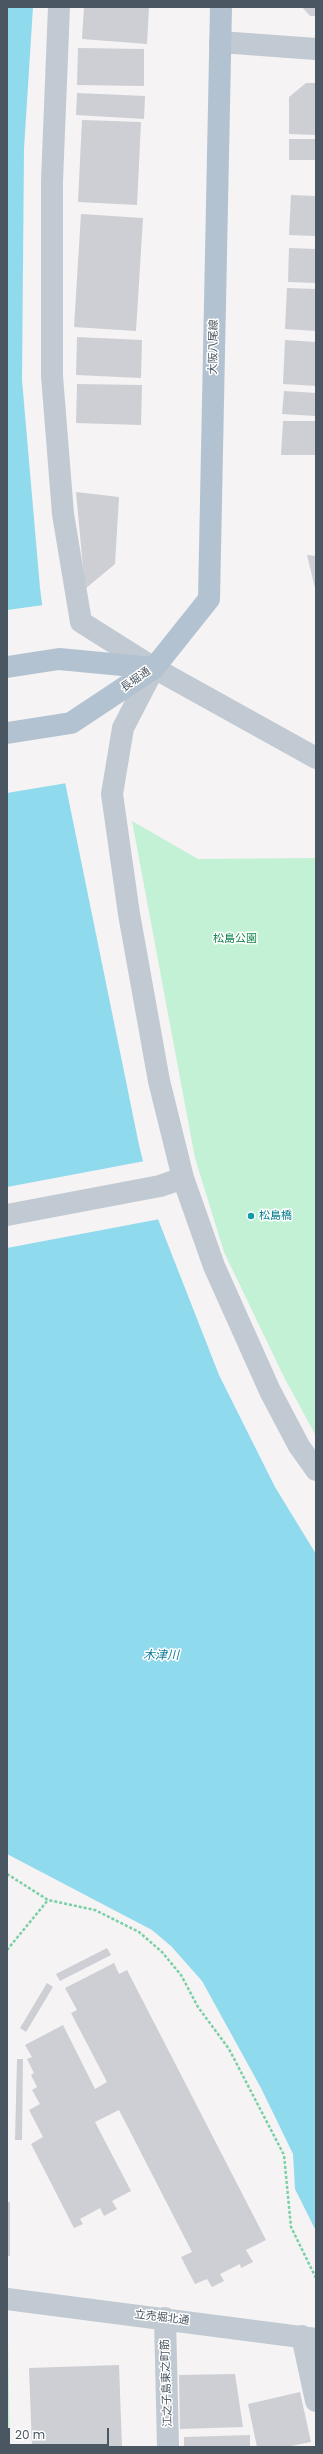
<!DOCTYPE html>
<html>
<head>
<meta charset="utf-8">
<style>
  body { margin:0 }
  #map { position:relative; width:323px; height:2454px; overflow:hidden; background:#f5f3f3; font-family:Poppins,sans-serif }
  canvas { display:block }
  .frame { position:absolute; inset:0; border:8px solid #4a5661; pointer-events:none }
  .scale { position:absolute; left:8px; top:2428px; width:101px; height:18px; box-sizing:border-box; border:2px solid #4a5661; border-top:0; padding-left:5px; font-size:12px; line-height:14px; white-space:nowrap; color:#4a5661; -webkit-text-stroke:3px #fff; paint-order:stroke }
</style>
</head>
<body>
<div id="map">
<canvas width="323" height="2454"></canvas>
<div class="frame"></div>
<div class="scale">20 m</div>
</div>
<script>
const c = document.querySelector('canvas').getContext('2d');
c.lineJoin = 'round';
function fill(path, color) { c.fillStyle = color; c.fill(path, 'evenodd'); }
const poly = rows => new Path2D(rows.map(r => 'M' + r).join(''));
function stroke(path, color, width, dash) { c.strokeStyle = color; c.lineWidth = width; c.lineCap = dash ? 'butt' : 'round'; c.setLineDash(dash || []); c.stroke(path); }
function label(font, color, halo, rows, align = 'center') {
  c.font = font + ' Poppins,"Noto Sans JP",sans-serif'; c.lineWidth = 3; c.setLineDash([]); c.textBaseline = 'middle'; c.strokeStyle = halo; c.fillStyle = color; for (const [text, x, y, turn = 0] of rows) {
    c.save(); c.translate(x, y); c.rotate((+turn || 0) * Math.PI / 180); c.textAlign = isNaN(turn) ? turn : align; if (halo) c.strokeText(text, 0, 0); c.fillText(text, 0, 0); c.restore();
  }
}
fill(poly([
  [132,821,198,859,316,858,316,1436,284,1377,224,1252,195,1158],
  [7,2339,8,2339,10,2447,7,2447]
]), '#c3f1d5');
fill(poly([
  [7,7,33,7,24,149,22,380,40,588,65,782,139,1145,156,1214,219,1375,275,1487,316,1554,316,2231,295,2189,293,2154,261,2088,202,1981,171,1946,152,1930,7,1854]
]), '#90daee');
fill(poly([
  [44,605,67,783,7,793,7,610],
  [145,1161,160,1219,7,1248,7,1187]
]), '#f5f3f3');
fill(poly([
  [84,7,149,7,147,44,82,39],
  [302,7,316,7,316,16,310,16],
  [78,48,144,49,144,86,77,85],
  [306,83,316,83,316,135,289,134,289,97],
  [77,93,145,96,144,119,76,115],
  [82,120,141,122,137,205,78,202],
  [289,139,316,139,316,160,289,160],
  [291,195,316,196,316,236,289,235],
  [81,214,143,218,136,331,74,327],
  [289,248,316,249,316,283,288,282],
  [287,288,316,289,316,331,285,329],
  [77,337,142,340,141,378,76,375],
  [285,340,316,342,316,386,283,384],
  [77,384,142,385,141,425,76,423],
  [284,391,316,393,316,416,282,414],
  [283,421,316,421,316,455,281,455],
  [76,492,119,497,115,564,85,589],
  [307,555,316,556,316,588,315,588],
  [107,1948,111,1955,60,1981,56,1974],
  [114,1963,119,1974,127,1970,266,2240,246,2250,253,2262,241,2268,240,2264,220,2274,224,2281,212,2287,207,2279,195,2284,181,2257,192,2252,119,2110,95,2122,131,2191,112,2201,117,2209,104,2216,100,2208,80,2219,83,2224,74,2228,31,2144,43,2137,29,2110,40,2104,32,2090,37,2087,31,2075,34,2073,27,2059,32,2057,25,2045,63,2025,95,2089,107,2082,71,2013,77,2010,65,1988],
  [47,1983,53,1987,26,2032,20,2028],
  [17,2059,23,2059,22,2140,15,2140],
  [7,2202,10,2202,10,2256,7,2256],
  [119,2365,122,2447,32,2447,29,2368],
  [235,2374,243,2427,180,2429,179,2375],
  [300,2392,311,2442,286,2447,257,2447,248,2404],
  [250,2435,250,2447,184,2447,184,2437]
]), '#cdcfd5');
stroke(poly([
  [7,1874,48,1900,95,1910,139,1932,162,1952,181,1975,198,2007,229,2049,284,2155,291,2227,316,2278],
  [7,1950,48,1900]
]), '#7ad0a6', 2.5, [3, 2]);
stroke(poly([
  [59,7,52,181,52,376,63,514,81,622,154,668,316,758],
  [220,42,316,49],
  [154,668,123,728,112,794,129,914,159,1081,183,1178,214,1266,270,1391,299,1446,316,1470],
  [7,1215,160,1186,183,1178],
  [7,2299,316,2339],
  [165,2318,168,2447],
  [302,2336,316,2401]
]), '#c1cad2', 22);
stroke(poly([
  [7,667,59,659,154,668],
  [7,733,71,723,154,668,209,599,221,7]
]), '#b3c2d1', 22);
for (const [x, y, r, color] of [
  [251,1216,4,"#0f9aa8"]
]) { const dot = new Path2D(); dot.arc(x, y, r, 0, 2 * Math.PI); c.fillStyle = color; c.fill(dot); stroke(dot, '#fff', 1.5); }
label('11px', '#4a5661', '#fff', [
  ["大阪八尾線",214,347,-89],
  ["長堀通",136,680,-35],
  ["立売堀北通",162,2318,7],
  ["江之子島東之町筋",167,2383,-92]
]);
label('11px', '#17864f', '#fff', [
  ["松島公園",235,939]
]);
label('11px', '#0d838f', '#fff', [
  ["松島橋",259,1216]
], 'left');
label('italic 12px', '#0c7c9b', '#fff', [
  ["木津川",161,1656]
]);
</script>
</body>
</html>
